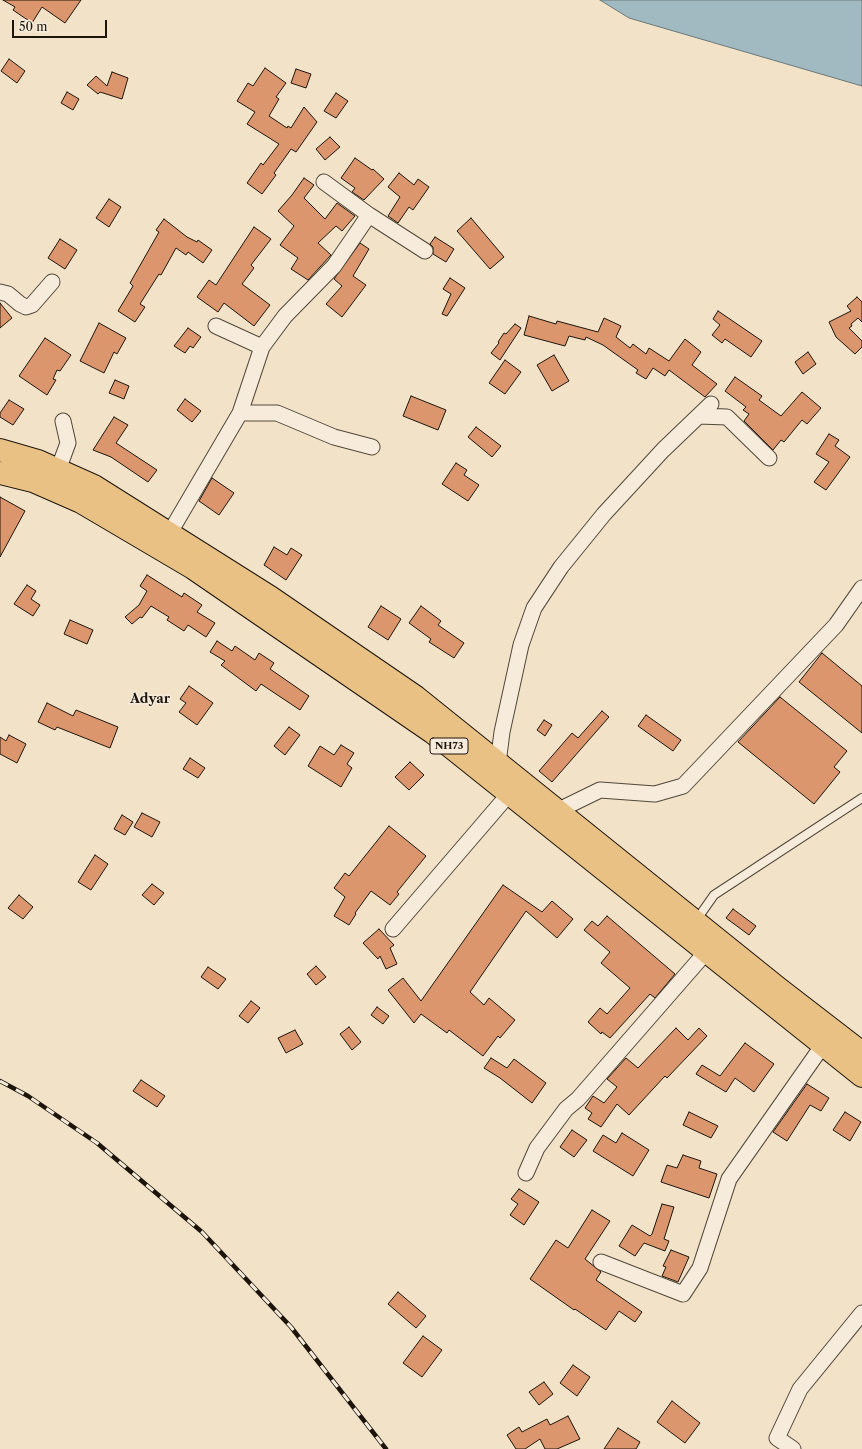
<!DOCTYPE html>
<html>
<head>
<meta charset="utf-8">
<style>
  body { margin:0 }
  #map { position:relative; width:862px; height:1449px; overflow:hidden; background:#f2e2c8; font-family:"Libre Caslon Text",serif }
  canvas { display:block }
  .scale { position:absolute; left:12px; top:20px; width:95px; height:18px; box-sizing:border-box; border:2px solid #1d150b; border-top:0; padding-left:5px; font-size:12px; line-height:14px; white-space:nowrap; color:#1d150b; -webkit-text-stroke:3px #f7ecdb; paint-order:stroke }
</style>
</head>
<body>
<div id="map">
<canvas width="862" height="1449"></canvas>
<div class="scale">50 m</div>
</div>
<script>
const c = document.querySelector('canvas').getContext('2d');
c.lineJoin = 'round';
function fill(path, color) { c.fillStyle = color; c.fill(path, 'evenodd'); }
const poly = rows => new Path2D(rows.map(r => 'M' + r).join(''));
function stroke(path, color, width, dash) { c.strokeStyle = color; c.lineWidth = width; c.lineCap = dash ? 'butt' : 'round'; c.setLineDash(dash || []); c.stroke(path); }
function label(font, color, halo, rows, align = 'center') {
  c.font = font + ' "Libre Caslon Text",serif'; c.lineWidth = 3; c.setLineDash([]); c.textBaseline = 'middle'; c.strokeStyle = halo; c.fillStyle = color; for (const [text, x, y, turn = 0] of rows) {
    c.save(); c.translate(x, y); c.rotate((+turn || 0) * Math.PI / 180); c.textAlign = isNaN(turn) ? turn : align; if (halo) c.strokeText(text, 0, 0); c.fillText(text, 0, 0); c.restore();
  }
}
const water = poly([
  [600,0,862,0,862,86,629,18,600,0]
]);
fill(water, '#a1bac1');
stroke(water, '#6c7878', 1);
const building = poly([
  [3,0,81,0,65,23,42,7,32,23,13,10,15,7,3,0],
  [9,59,25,71,17,83,1,71,9,59],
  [265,68,286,83,276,97,279,99,269,116,287,128,288,126,291,128,304,107,317,122,296,152,291,149,274,173,276,175,262,194,247,183,261,163,263,165,279,144,247,124,255,112,237,101,248,83,253,86,265,68],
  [296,69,311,74,306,88,291,83,296,69],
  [112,72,128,78,122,99,100,92,98,94,87,85,96,76,107,86,112,72],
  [67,92,79,99,73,110,61,103,67,92],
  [336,93,348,101,336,118,324,111,336,93],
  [330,137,340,147,325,160,316,149,330,137],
  [355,158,372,170,373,169,384,179,364,200,352,192,355,188,341,178,355,158],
  [399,173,414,185,418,179,429,187,413,210,409,207,398,223,388,216,400,197,388,187,399,173],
  [304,178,314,185,304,198,325,219,337,203,355,216,342,231,336,226,318,243,331,255,308,280,291,269,298,258,280,245,294,226,278,211,292,195,304,178],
  [109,199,121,207,109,227,96,218,109,199],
  [471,218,504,257,490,269,457,231,471,218],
  [164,219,187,237,197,242,198,240,212,250,203,263,188,252,186,255,176,248,161,275,159,274,140,304,145,307,135,322,118,311,133,286,130,283,159,232,156,230,164,219],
  [254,227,271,239,251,265,254,268,242,284,270,305,254,326,224,303,218,312,197,297,209,280,216,285,254,227],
  [435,237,454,249,446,262,433,254,433,247,430,244,435,237],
  [60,239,77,250,65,269,48,258,60,239],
  [360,243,369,249,353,276,366,285,342,317,326,304,342,286,334,279,360,243],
  [450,278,465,288,447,316,442,314,451,294,443,289,450,278],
  [857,297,862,302,862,322,858,318,851,324,852,326,849,328,862,341,862,347,855,354,836,337,829,322,851,311,847,306,857,297],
  [0,303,12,318,0,328,0,303],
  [718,311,762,341,751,357,725,339,722,343,712,335,720,325,713,319,718,311],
  [529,316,556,324,557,321,598,332,604,318,621,326,616,337,630,348,633,344,646,354,649,348,669,361,685,339,701,352,692,365,717,384,705,397,669,370,665,376,653,368,646,379,636,373,638,370,603,345,586,337,585,340,569,336,565,346,524,335,529,316],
  [99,323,126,338,117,354,114,352,104,373,80,361,99,323],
  [515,324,521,328,500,360,491,353,499,343,498,342,504,333,506,334,515,324],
  [188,328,201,337,193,348,190,346,185,353,174,346,188,328],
  [45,338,71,355,60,371,57,370,53,379,56,380,47,395,19,376,45,338],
  [808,352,816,364,803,374,795,362,808,352],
  [554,355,569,381,552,391,537,365,554,355],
  [505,360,521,372,505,394,489,383,505,360],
  [735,377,762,396,759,400,781,416,802,392,821,408,807,424,802,420,784,442,781,440,773,450,744,421,749,414,743,410,746,407,725,391,735,377],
  [115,380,129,386,124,399,109,393,115,380],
  [411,396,446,410,438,430,403,416,411,396],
  [185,399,201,411,192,422,177,410,185,399],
  [9,400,24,409,13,425,0,417,0,413,9,400],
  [114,417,128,425,116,443,157,470,148,482,111,457,93,450,114,417],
  [476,427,501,446,492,457,468,437,476,427],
  [829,434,839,440,835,446,850,457,826,490,814,482,829,462,816,454,829,434],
  [456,463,467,470,464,475,479,485,468,501,442,484,456,463],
  [212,478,234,493,219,515,199,501,212,478],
  [0,497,25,511,0,557,0,497],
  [274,547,287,555,291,548,302,555,286,580,264,565,274,547],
  [147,575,182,597,184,593,202,605,197,612,215,623,206,637,188,625,184,631,167,620,169,617,151,606,142,618,140,617,132,624,125,617,139,605,147,591,140,586,147,575],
  [27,585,36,591,31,599,40,605,33,616,14,604,27,585],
  [381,606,401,619,388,640,368,627,381,606],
  [421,606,441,621,438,625,464,643,454,658,429,642,431,639,409,623,421,606],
  [70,620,93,630,87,644,64,634,70,620],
  [217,641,232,651,235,646,255,660,259,653,274,663,270,669,309,696,300,710,261,684,256,691,221,665,225,661,210,652,217,641],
  [822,653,862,686,862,733,799,682,822,653],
  [189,686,213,703,197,725,179,712,186,703,180,699,189,686],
  [780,697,847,751,834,767,840,772,814,804,738,742,780,697],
  [47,703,73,716,76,710,118,727,110,748,57,727,55,730,38,722,47,703],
  [602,711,609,717,552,782,539,771,572,733,578,738,602,711],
  [646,715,681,740,673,751,638,726,646,715],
  [544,720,552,725,545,736,537,730,544,720],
  [289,727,300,735,285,755,274,746,289,727],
  [9,735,26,744,17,763,0,754,0,737,6,741,9,735],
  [341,745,354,753,347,764,352,768,341,787,308,766,320,746,334,755,341,745],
  [190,758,205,768,198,778,183,769,190,758],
  [410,762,424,775,409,790,395,777,410,762],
  [142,813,160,822,152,837,134,827,142,813],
  [122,815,133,822,125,835,114,829,122,815],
  [389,826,426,856,397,892,399,894,390,905,371,891,355,913,356,914,349,925,334,916,345,897,334,888,345,873,349,876,389,826],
  [95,855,108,864,91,890,78,882,95,855],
  [152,884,164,893,154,905,142,895,152,884],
  [503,885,542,912,552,901,573,919,557,938,526,911,470,992,484,1005,489,998,515,1020,500,1038,498,1036,483,1056,449,1030,447,1033,421,1014,414,1023,388,990,403,978,421,1001,503,885],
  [19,895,33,907,23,919,8,908,19,895],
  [733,909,756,926,749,935,726,918,733,909],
  [607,916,675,974,655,998,650,994,610,1038,602,1032,601,1034,588,1022,600,1008,607,1014,630,988,601,963,610,952,584,930,592,921,598,926,607,916],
  [379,929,394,945,390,948,397,964,386,969,380,956,378,959,363,943,379,929],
  [316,966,326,977,316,985,307,974,316,966],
  [208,967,226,979,218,989,201,977,208,967],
  [251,1001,260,1008,248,1023,239,1016,251,1001],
  [377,1007,389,1016,383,1024,371,1015,377,1007],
  [349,1027,361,1042,352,1050,340,1034,349,1027],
  [676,1028,688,1040,699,1028,707,1036,667,1078,665,1076,629,1115,617,1104,601,1127,588,1119,592,1113,585,1108,593,1096,604,1103,617,1087,607,1079,626,1058,638,1068,676,1028],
  [295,1030,303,1044,286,1053,278,1038,295,1030],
  [745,1043,774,1064,754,1092,735,1078,726,1092,696,1074,702,1065,720,1076,745,1043],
  [491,1058,507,1068,514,1059,546,1083,532,1103,500,1078,484,1068,491,1058],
  [141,1080,165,1096,157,1107,133,1091,141,1080],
  [807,1084,829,1098,821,1111,810,1105,787,1141,773,1132,807,1084],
  [689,1112,718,1126,711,1138,683,1125,689,1112],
  [845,1112,861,1122,850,1141,833,1130,845,1112],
  [572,1130,587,1140,574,1157,560,1147,572,1130],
  [622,1133,649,1150,633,1176,593,1151,603,1135,616,1143,622,1133],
  [683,1155,701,1161,699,1168,717,1174,709,1198,661,1182,667,1165,677,1168,683,1155],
  [519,1189,539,1202,524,1225,510,1215,518,1204,511,1199,519,1189],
  [662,1204,674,1207,664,1239,669,1241,665,1251,644,1243,635,1256,619,1246,632,1225,650,1236,652,1234,662,1204],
  [592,1210,610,1221,585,1259,601,1272,596,1280,642,1312,635,1322,619,1311,606,1330,575,1309,574,1310,530,1279,556,1240,568,1248,592,1210],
  [671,1250,689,1257,678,1282,662,1276,666,1267,663,1266,671,1250],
  [398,1292,426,1316,416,1328,388,1304,398,1292],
  [423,1336,442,1350,422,1377,403,1363,423,1336],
  [573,1365,590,1377,577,1396,560,1383,573,1365],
  [544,1382,553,1394,539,1405,529,1392,544,1382],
  [672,1401,700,1423,685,1443,657,1422,672,1401],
  [568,1416,580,1439,557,1449,545,1449,540,1439,525,1449,516,1449,507,1435,519,1427,522,1432,547,1419,550,1425,568,1416],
  [618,1428,640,1442,636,1449,604,1449,618,1428]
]);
fill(building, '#db966d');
stroke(building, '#1d150b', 1);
const lane = poly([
  [695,922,714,895,862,798]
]);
const street = poly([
  [324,182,369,215,425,251],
  [0,292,8,294,20,304,26,307,32,305,52,282],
  [216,326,262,347],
  [240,413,277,413,334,437,372,447],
  [699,416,727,417,769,458],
  [58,470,68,443,63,421],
  [169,534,240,413,262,347,285,316,334,266,369,215],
  [498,763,502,732,521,645,534,608,561,567,604,514,663,450,711,404],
  [557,811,600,790,655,794,683,786,836,625,862,588],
  [393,929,509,794],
  [526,1173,537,1148,566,1109,578,1099,707,951],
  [601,1262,683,1294,700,1268,729,1179,823,1045],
  [793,1449,777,1438,800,1389,862,1313]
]);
const highway = poly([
  [0,450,38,461,94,486,270,597,416,697,778,988,862,1053],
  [0,473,33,481,81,502,193,568,432,732,862,1076]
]);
stroke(lane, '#52483a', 10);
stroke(street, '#52483a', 17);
stroke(highway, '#1d150b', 24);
stroke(lane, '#f7ecdb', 8);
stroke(street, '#f7ecdb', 15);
stroke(highway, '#e9c184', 22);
const rail = poly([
  [0,1081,28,1096,97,1143,202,1232,291,1327,386,1449]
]);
stroke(rail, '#1d150b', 4.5);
stroke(rail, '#f7ecdb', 3, [9]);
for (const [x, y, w] of [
  [449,746,38]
]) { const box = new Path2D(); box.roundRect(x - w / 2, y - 8, w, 16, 3); c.fillStyle = '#f7ecdb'; c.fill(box); stroke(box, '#1d150b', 1); }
label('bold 10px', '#1d150b', null, [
  ["NH73",449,746]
]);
label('bold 13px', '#1d150b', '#f7ecdb', [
  ["Adyar",150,699]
]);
</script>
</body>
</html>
